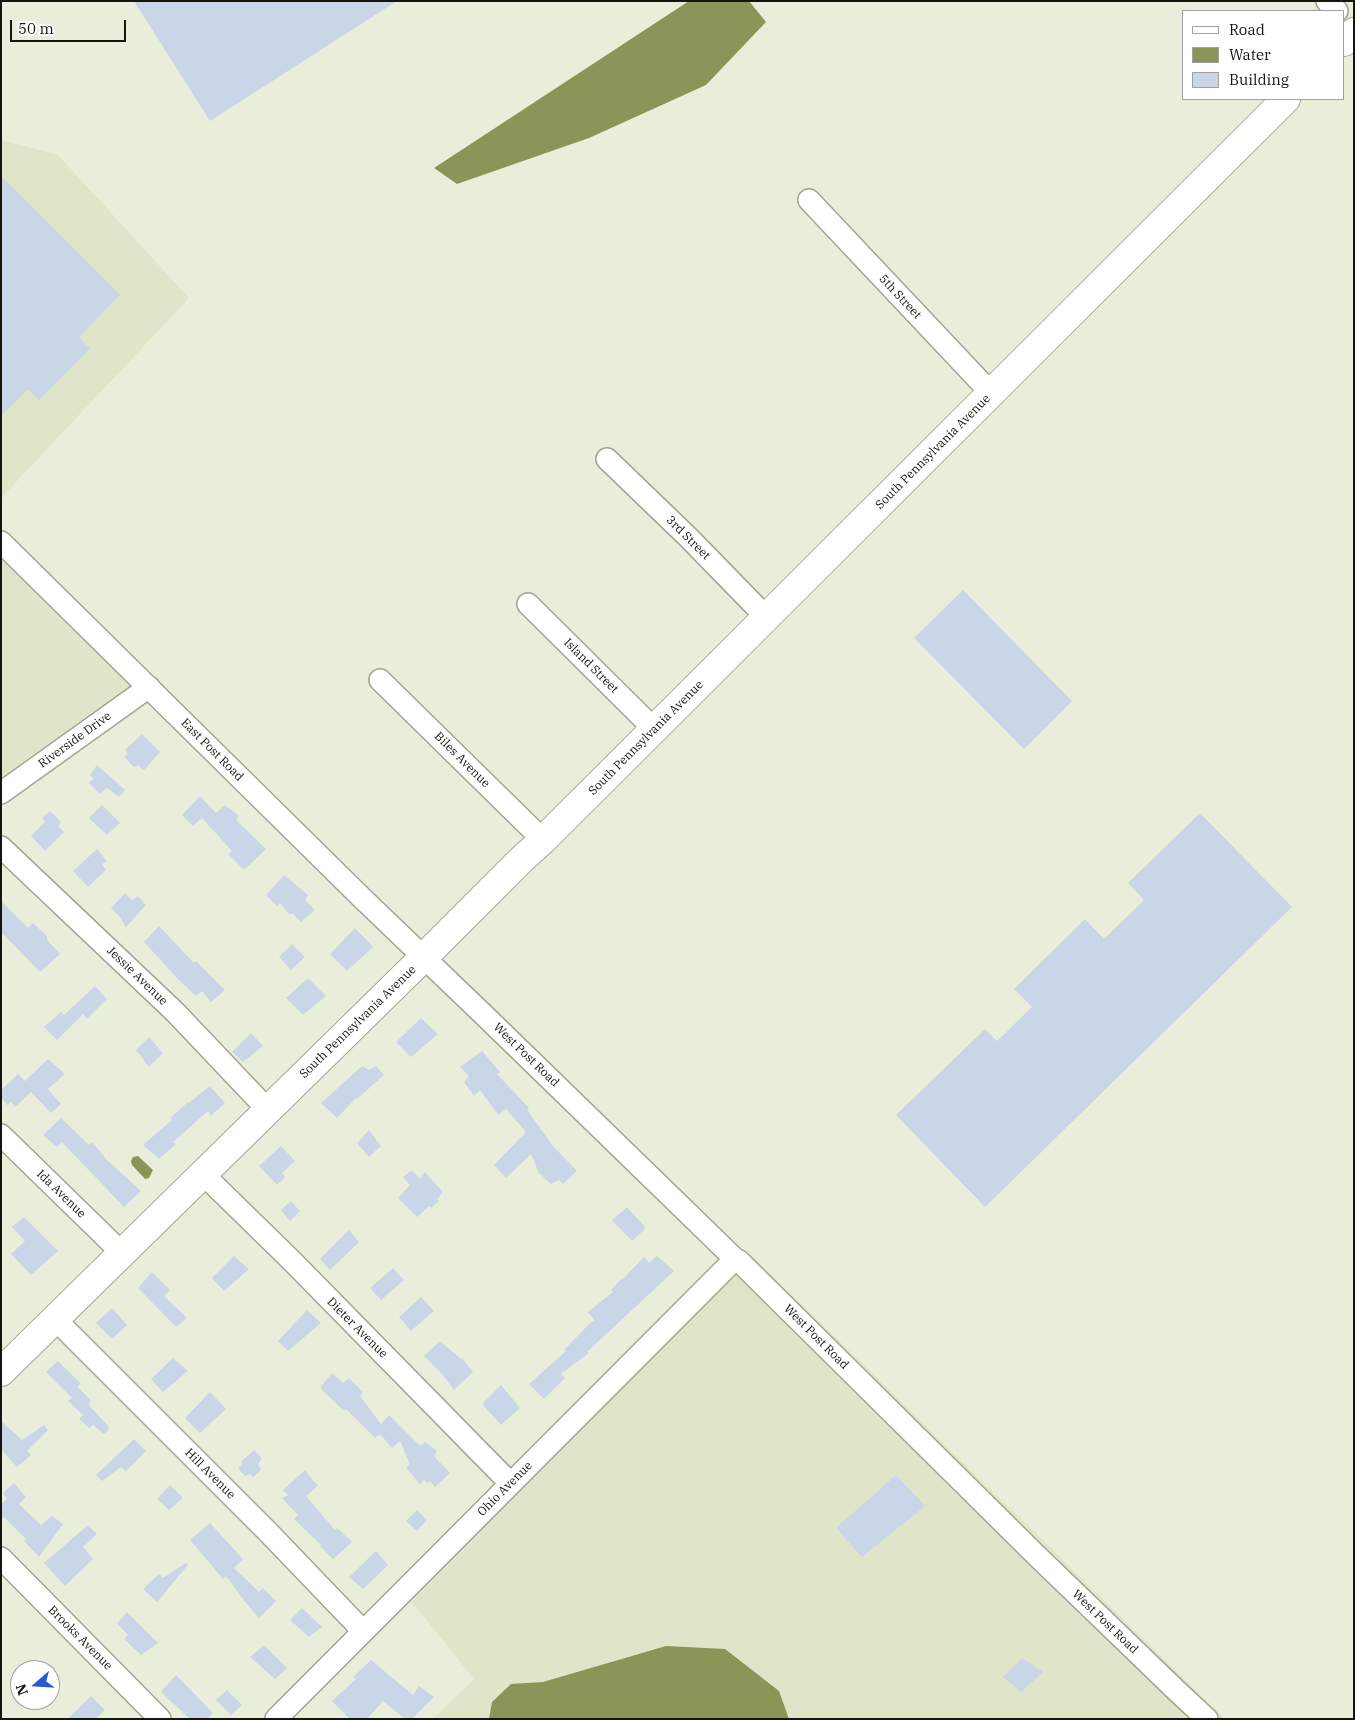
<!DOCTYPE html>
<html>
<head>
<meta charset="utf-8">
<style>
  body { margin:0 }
  #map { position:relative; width:1355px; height:1720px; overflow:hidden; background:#e9eeda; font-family:"IBM Plex Serif",serif }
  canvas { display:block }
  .frame { position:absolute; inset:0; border:2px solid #14150e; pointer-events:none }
  .legend { position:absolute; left:1182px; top:10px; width:162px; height:90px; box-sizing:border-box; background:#fff; border:1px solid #a1a19f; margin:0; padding:6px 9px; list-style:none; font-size:15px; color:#14150e }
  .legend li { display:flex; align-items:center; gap:10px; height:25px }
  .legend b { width:25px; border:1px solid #a1a19f }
  .north { position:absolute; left:10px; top:1660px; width:50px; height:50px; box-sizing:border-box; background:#fff; border:1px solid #a1a19f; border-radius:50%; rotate:251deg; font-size:14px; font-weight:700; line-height:20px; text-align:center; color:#14150e }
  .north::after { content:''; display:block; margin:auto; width:18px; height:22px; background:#285cca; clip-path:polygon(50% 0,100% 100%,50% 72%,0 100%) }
  .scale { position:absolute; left:10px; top:20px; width:116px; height:22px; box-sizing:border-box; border:2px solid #14150e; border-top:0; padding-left:6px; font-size:15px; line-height:18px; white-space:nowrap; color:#14150e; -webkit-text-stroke:4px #fff; paint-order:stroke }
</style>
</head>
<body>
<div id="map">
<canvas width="1355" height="1720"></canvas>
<div class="frame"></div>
<ul class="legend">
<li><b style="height:6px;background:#fff"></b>Road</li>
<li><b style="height:14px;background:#899657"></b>Water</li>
<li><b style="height:14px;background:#cbd5e8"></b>Building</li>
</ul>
<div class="north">N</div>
<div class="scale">50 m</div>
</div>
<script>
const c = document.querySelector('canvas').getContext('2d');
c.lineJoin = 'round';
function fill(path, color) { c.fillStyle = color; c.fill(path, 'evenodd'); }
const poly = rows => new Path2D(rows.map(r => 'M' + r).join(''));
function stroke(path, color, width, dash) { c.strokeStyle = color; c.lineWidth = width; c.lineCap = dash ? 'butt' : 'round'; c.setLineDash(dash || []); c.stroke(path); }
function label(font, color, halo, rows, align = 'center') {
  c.font = font + ' "IBM Plex Serif",serif'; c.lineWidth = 5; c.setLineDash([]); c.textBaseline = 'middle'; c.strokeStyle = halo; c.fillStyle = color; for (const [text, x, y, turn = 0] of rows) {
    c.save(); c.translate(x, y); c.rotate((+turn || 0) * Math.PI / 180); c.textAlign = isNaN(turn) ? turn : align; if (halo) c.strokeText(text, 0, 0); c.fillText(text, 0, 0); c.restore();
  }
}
fill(poly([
  [1,140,58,155,189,298,1,498],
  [1,542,149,687,1,778],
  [745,1249,1225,1719,433,1719,474,1679,403,1591]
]), '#dee5c9');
fill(poly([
  [689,1,749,1,766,22,706,85,589,138,457,184,434,168],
  [138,1156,153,1170,149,1178,145,1179,132,1165,131,1161,133,1157],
  [666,1646,725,1649,779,1691,789,1719,489,1719,492,1702,511,1684,543,1682]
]), '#899657');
fill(poly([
  [134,1,397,1,210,121],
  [1,176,120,295,79,337,90,349,39,400,28,389,1,416],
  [963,590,1072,701,1024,749,914,638],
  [142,734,160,752,144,770,138,765,134,767,124,757,128,754,125,750],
  [97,765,125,790,119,797,107,788,100,794,89,783,94,778,90,775],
  [200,796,216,813,225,805,239,816,236,820,266,849,244,870,228,854,232,851,202,818,193,826,182,815],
  [102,805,120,823,107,835,89,818],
  [50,811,61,822,58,826,64,832,45,851,31,836,45,822,42,818],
  [1200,813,1292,907,985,1207,896,1115,985,1029,997,1041,1032,1007,1014,989,1085,919,1104,939,1144,900,1128,883],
  [97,849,107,861,102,864,106,870,88,887,73,871],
  [284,875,308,895,305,900,315,910,301,922,293,914,289,914,280,903,277,906,266,895],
  [125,893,132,900,138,896,146,905,126,927,119,916,111,908],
  [1,901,28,928,33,923,47,936,47,940,60,954,40,972,1,932],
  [159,926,194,963,196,961,225,990,211,1002,202,991,196,996,178,979,144,942],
  [355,928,373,947,347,971,330,954],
  [292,944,305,957,291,970,279,957],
  [308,978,326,996,303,1015,286,998],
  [95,986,107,999,87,1019,83,1014,57,1040,44,1027,61,1012,64,1015],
  [421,1018,438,1034,411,1057,396,1042],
  [251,1033,263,1046,243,1062,232,1052],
  [149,1037,163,1053,149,1067,136,1050],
  [482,1051,500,1072,497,1074,529,1108,527,1110,553,1146,577,1171,563,1184,559,1180,551,1184,539,1173,531,1154,506,1178,494,1165,526,1132,506,1109,498,1115,480,1090,474,1096,464,1082,469,1076,460,1067],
  [48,1059,65,1074,48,1089,61,1104,51,1113,31,1092,15,1107,11,1102,7,1105,1,1097,1,1090,18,1074,25,1081],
  [362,1066,369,1070,376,1066,384,1075,357,1099,356,1098,337,1118,321,1103],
  [210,1086,225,1103,211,1116,208,1111,173,1142,176,1144,159,1159,143,1145,172,1120,170,1118,188,1102,189,1103],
  [61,1118,89,1145,92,1142,107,1160,141,1191,124,1207,62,1142,57,1147,43,1135],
  [369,1130,381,1146,369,1157,357,1143],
  [281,1146,295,1161,282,1173,285,1177,277,1185,259,1166],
  [412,1170,420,1179,425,1172,443,1192,437,1199,439,1201,431,1208,429,1206,417,1217,398,1198,410,1185,403,1177],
  [291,1201,300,1211,290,1221,281,1210],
  [627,1207,646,1228,632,1241,612,1220],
  [24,1217,58,1251,31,1275,11,1254,25,1241,12,1227],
  [349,1230,359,1242,330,1270,320,1259],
  [234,1256,249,1269,224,1291,212,1278],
  [657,1256,674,1271,587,1352,589,1353,561,1374,565,1378,544,1399,529,1384,566,1351,564,1350,590,1323,595,1321,588,1312,613,1292,611,1290,621,1279,622,1280,644,1257,649,1263],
  [393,1268,404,1280,381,1300,370,1288],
  [152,1272,170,1290,164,1296,187,1318,176,1327,138,1288],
  [421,1297,434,1311,411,1331,399,1317],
  [112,1308,127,1325,112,1339,96,1323],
  [307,1310,321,1323,288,1351,278,1341],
  [440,1341,461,1359,462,1358,473,1372,454,1390,443,1375,424,1356],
  [173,1358,188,1371,163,1392,151,1379],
  [58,1361,80,1383,78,1387,91,1401,88,1404,110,1428,104,1434,93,1425,89,1428,79,1419,83,1415,68,1401,72,1398,46,1372],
  [332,1373,343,1383,349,1378,363,1392,360,1396,381,1424,389,1415,420,1446,425,1442,437,1451,434,1456,450,1473,435,1487,430,1481,427,1483,424,1480,420,1484,406,1468,410,1464,400,1441,392,1448,380,1434,375,1438,346,1409,344,1411,320,1388],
  [501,1385,520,1408,501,1425,482,1404],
  [210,1392,226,1409,200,1433,185,1418],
  [1,1421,22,1440,44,1425,48,1430,27,1451,31,1455,17,1467,1,1449],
  [134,1439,146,1451,126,1471,121,1467,102,1481,96,1475],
  [254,1450,262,1458,258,1464,261,1470,253,1477,250,1474,245,1476,238,1468,243,1464,241,1462],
  [305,1470,318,1486,306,1496,335,1530,337,1528,352,1542,333,1559,320,1546,321,1545,294,1519,298,1515,282,1498,288,1495,283,1490],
  [896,1475,925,1506,862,1557,836,1528],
  [14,1483,26,1497,19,1504,41,1525,52,1516,63,1524,39,1557,24,1541,26,1539,4,1517,1,1519,1,1504,7,1499,3,1493],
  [170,1485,183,1498,169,1510,157,1499],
  [417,1510,427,1520,417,1531,406,1521],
  [210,1523,243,1559,234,1568,259,1592,263,1588,276,1601,259,1618,246,1603,226,1576,223,1579,190,1540],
  [88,1525,97,1534,83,1547,93,1559,65,1586,44,1563],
  [376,1551,388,1565,363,1589,349,1577],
  [186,1563,188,1565,157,1602,143,1589,159,1574,163,1578],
  [302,1608,322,1627,309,1637,290,1620],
  [127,1612,158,1643,141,1655,124,1639,128,1635,117,1623],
  [264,1645,287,1668,275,1679,250,1657],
  [1022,1658,1043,1672,1021,1692,1003,1677],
  [371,1660,413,1695,419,1686,434,1697,412,1719,405,1719,383,1701,367,1719,350,1719,332,1701,356,1679,353,1677],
  [176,1675,213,1713,207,1719,190,1719,161,1692],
  [227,1690,242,1705,231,1715,216,1700],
  [91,1696,105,1710,96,1719,68,1719]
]), '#cbd5e8');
const minor = poly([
  [1327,1,1337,11],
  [809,200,992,394],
  [607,459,689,538,767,618],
  [1,542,362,898,486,1017,735,1259,739,1261,1036,1555,1179,1693,1207,1719],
  [528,604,654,729],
  [380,680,543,840],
  [1,793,149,687],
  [1,847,175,1012,268,1110],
  [1,1135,122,1253],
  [203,1174,293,1262,510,1483],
  [55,1319,269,1533,363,1631],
  [1,1558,160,1719],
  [276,1719,735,1259]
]);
const major = poly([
  [1344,42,1354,32],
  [1,1372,423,958,521,860,543,840,1286,99]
]);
stroke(minor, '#a1a692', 24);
stroke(major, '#a1a692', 30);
stroke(minor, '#fff', 21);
stroke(major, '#fff', 28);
label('12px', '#14150e', '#fff', [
  ["5th Street",900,297,47],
  ["South Pennsylvania Avenue",933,452,-45],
  ["3rd Street",688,538,45],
  ["Island Street",591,666,45],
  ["South Pennsylvania Avenue",646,738,-45],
  ["Riverside Drive",75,740,-36],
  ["East Post Road",212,750,45],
  ["Biles Avenue",462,760,45],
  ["Jessie Avenue",137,976,44],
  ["South Pennsylvania Avenue",358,1022,-44],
  ["West Post Road",526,1055,44],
  ["Ida Avenue",61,1194,44],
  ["Dieter Avenue",357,1328,45],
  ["West Post Road",816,1337,45],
  ["Hill Avenue",210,1474,45],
  ["Ohio Avenue",505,1489,-45],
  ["West Post Road",1105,1622,44],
  ["Brooks Avenue",80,1638,45]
]);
</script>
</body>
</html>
